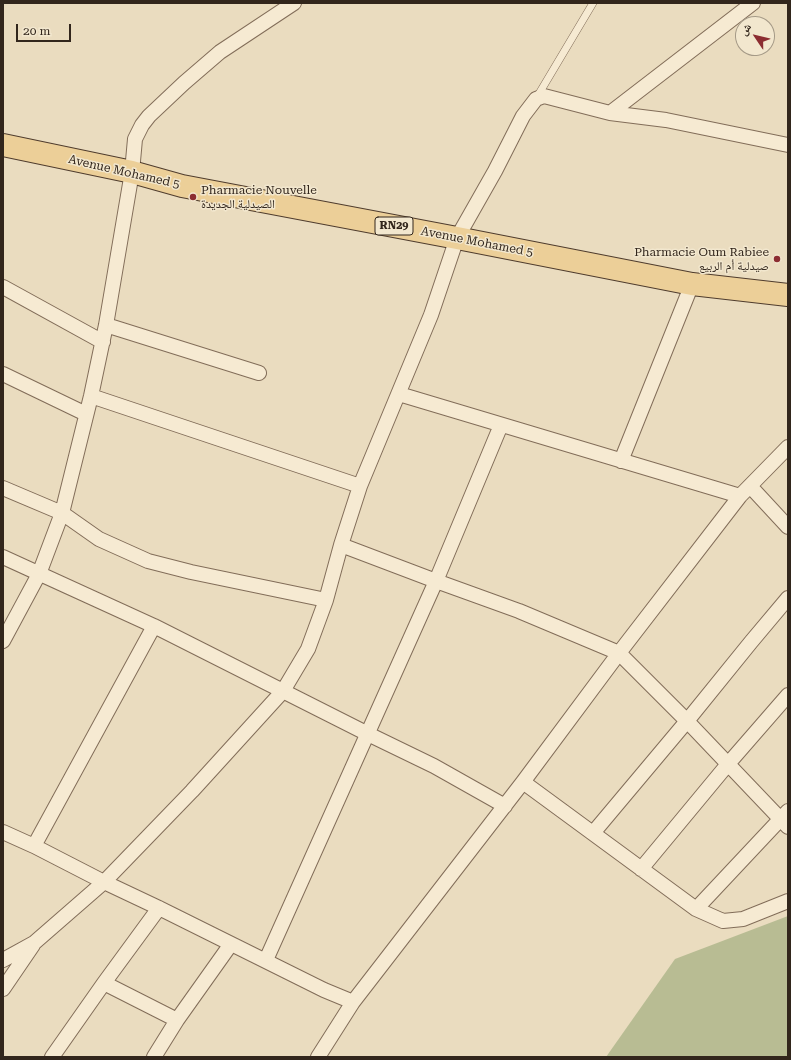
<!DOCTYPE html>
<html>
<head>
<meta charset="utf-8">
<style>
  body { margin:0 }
  #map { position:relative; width:791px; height:1060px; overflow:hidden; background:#eadcbf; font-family:"Roboto Serif","Noto Naskh Arabic",serif }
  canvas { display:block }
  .frame { position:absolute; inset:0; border:4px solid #32261c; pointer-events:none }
  .north { position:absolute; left:735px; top:16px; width:40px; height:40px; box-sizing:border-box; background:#f2e7ce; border:1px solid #a59a87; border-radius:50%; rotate:305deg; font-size:11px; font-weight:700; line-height:16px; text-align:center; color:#32261c }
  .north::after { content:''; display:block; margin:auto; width:14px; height:18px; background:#8c2d31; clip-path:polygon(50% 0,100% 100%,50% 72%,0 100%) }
  .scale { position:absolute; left:16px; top:24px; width:55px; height:18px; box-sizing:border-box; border:2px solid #32261c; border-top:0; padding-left:5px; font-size:12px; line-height:14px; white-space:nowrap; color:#32261c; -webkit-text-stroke:3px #f2e7ce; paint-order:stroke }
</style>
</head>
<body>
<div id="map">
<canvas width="791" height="1060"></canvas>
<div class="frame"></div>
<div class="north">ش</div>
<div class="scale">20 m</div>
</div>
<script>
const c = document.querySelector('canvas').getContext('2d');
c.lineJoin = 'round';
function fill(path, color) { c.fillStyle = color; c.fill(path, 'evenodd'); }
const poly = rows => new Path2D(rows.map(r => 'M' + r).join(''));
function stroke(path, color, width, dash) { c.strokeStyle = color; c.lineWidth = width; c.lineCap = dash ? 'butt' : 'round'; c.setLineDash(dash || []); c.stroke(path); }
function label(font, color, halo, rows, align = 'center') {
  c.font = font + ' "Roboto Serif","Noto Naskh Arabic",serif'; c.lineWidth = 3; c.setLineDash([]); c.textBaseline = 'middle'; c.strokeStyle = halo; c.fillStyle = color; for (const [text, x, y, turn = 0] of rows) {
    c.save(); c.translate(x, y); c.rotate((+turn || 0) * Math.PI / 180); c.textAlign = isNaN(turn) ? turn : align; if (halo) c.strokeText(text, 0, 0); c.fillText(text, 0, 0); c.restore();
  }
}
fill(poly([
  [788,916,788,1057,606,1057,675,959]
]), '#b8bc93');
const lane = poly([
  [537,97,593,3]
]);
const street = poly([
  [610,113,753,3],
  [3,287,103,342],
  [106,325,259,373],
  [3,374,86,414],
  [399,394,740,496],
  [91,396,360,486],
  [621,461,692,284],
  [750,486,788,527],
  [3,488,62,513,99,539,148,561,191,572,326,600],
  [341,545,436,581,519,611,619,653,687,721,788,827],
  [3,557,154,626,368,734,434,766,505,806],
  [3,641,39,574,62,513,91,396,106,325,132,172,135,139,142,125,149,116,184,83,220,52,294,3],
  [523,782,696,909,723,921,743,919,788,901],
  [3,832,34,846,104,882,159,908,324,990,353,1002],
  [593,833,687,721,751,642,788,598],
  [34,846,154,626],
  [641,869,728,764,788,695],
  [696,909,788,811],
  [3,960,34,943,104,882,192,791,283,691,308,649,326,600,341,545,360,486,431,315,457,238,495,171,523,116,536,99,544,96,610,113,666,120,788,145],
  [266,960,436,581,501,425],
  [104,983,177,1020],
  [3,989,33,945],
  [52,1057,104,983,159,908],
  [154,1057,177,1020,231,944],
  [318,1057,353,1002,523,782,619,653,740,496,788,447]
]);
const primary = poly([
  [3,145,132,172,182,186,457,238,692,284,788,295]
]);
stroke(lane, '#826d59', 8);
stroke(street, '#826d59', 16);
stroke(primary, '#4f3c2d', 24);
stroke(lane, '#f6ead2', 7);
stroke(street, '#f6ead2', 14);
stroke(primary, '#eccf98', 22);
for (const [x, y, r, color] of [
  [193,197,4,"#8c2d31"],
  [777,259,4,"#8c2d31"]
]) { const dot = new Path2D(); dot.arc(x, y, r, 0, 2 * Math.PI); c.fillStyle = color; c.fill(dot); stroke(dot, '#f2e7ce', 1.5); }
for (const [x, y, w] of [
  [394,226,38]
]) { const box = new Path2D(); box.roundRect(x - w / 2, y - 9, w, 18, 3); c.fillStyle = '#f2e7ce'; c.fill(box); stroke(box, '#32261c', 1); }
label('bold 11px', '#32261c', null, [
  ["RN29",394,226]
]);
label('12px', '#32261c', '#f2e7ce', [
  ["Avenue Mohamed 5",124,172,13],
  ["Avenue Mohamed 5",477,242,11]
]);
label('12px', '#32261c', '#f2e7ce', [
  ["Pharmacie Nouvelle",201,190],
  ["الصيدلية الجديدة",201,204],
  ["Pharmacie Oum Rabiee",769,252,"right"],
  ["صيدلية أم الربيع",769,266,"right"]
], 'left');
</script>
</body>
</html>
